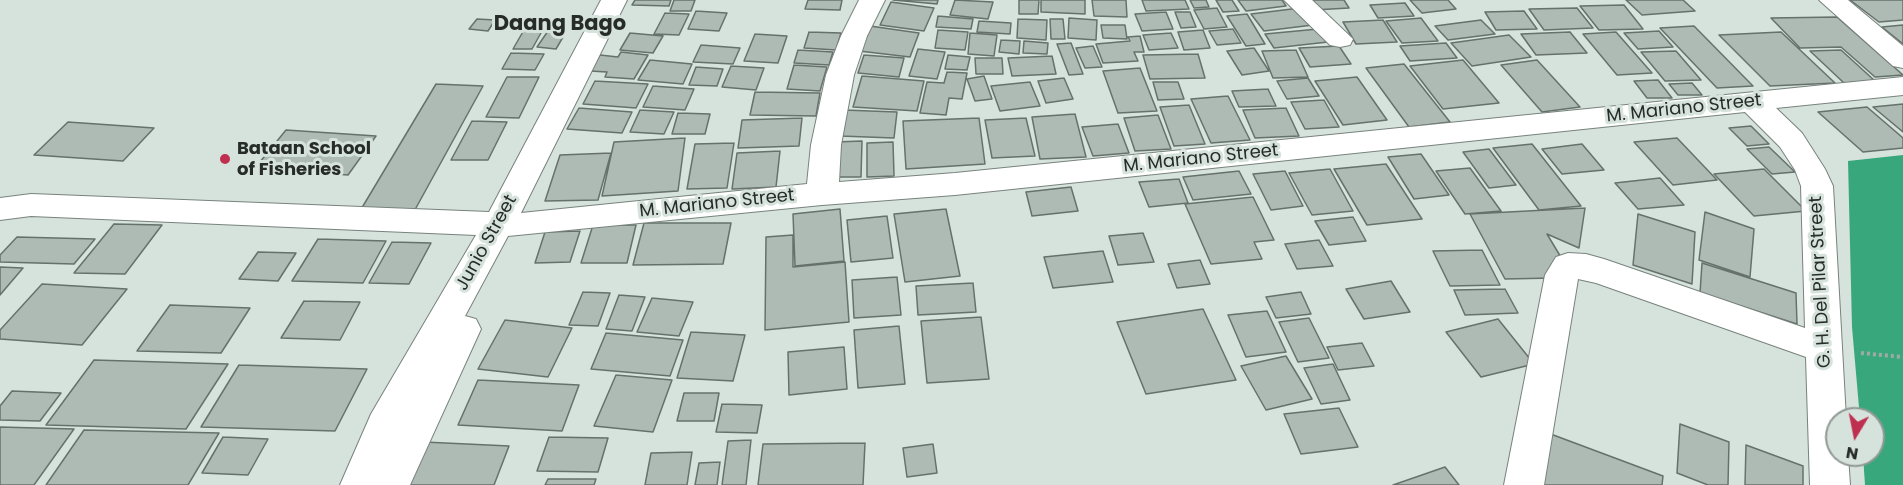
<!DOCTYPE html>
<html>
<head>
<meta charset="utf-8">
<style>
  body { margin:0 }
  #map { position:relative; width:1903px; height:485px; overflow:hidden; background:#d6e2dc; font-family:Poppins,sans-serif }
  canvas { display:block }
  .north { position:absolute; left:1825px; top:407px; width:60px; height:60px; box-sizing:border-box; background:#d6e2dc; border:2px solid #909994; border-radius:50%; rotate:190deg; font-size:16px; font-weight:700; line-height:24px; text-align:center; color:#272c29 }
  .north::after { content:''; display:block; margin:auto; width:21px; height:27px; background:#bf2f50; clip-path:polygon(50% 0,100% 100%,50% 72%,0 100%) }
</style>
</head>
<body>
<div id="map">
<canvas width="1903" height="485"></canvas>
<div class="north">N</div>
</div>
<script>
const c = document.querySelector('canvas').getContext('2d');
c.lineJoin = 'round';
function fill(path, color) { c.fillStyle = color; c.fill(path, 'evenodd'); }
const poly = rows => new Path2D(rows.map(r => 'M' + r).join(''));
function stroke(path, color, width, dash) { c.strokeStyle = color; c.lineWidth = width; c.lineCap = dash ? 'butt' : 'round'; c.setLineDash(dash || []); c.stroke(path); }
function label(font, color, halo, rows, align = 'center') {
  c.font = font + ' Poppins,sans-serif'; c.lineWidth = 6; c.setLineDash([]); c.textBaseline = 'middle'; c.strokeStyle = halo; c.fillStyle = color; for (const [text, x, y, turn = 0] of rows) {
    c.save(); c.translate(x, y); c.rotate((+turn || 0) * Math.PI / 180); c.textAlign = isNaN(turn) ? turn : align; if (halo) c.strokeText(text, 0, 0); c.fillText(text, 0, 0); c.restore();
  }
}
fill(poly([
  [1903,155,1903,485,1865,485,1863,455,1873,455,1873,419,1860,419,1852,327,1848,161]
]), '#38a87c');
const building = poly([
  [635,0,671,0,669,6,632,5,635,0],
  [674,0,695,0,691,11,670,11,674,0],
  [808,0,842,0,840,10,805,9,808,0],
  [893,0,938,0,937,4,893,0],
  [955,0,993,2,988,19,950,15,955,0],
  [1019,0,1039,0,1038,14,1019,14,1019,0],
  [1041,0,1085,0,1085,14,1041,12,1041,0],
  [1092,0,1126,0,1127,17,1094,16,1092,0],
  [1142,0,1185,0,1189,9,1146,11,1142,0],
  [1190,0,1206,0,1209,7,1194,8,1190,0],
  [1216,0,1232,0,1239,11,1223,12,1216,0],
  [1238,0,1282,0,1286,6,1246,11,1238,0],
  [1308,0,1344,0,1349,8,1314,10,1308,0],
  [1410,0,1448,0,1456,9,1422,13,1410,0],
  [1626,0,1683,0,1695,11,1642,15,1626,0],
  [1850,0,1903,0,1903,20,1879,22,1850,0],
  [891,2,934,8,924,31,880,25,891,2],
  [1405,3,1414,16,1378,18,1370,5,1405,3],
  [1624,5,1643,29,1599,30,1580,6,1624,5],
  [1217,8,1227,27,1204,29,1194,10,1217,8],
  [1300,8,1313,25,1264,31,1251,14,1300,8],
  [1577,8,1593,28,1544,30,1529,9,1577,8],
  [696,11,727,13,719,31,688,29,696,11],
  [1524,11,1537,29,1496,30,1485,12,1524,11],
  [1166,12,1173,29,1142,31,1135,14,1166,12],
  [1175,12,1190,12,1196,27,1181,28,1175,12],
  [665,13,689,14,679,35,654,34,665,13],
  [1247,14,1265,44,1246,46,1227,16,1247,14],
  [938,16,973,19,971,29,936,27,938,16],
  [1837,17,1903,75,1875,77,1841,47,1800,48,1771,18,1837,17],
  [1069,18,1097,20,1096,40,1068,38,1069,18],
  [1421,18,1438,41,1402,43,1386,21,1421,18],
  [477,19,495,20,488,31,469,29,477,19],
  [1018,19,1047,20,1046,40,1017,38,1018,19],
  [1050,19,1063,19,1065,39,1051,39,1050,19],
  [1383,20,1397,42,1356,44,1343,22,1383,20],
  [1481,20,1495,34,1448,40,1435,26,1481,20],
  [979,21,1011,23,1010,34,977,32,979,21],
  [528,23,546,24,532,49,513,49,528,23],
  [1101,25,1125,25,1127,39,1103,38,1101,25],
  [1903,25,1903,44,1882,27,1903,25],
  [870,26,919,33,910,57,859,51,870,26],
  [1694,26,1753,86,1717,88,1660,28,1694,26],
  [1233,29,1241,43,1217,45,1209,31,1233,29],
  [1318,29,1328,42,1274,48,1265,34,1318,29],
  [938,30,968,32,965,50,935,48,938,30],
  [1203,30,1210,48,1184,50,1178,32,1203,30],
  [548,31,566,32,556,49,537,47,548,31],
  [1659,31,1673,47,1638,49,1624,33,1659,31],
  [809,32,841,33,836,50,804,48,809,32],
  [1570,32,1587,53,1536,55,1521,34,1570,32],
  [1616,32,1652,73,1617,75,1583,34,1616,32],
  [1781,32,1835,83,1770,86,1719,35,1781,32],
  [630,33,663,36,653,53,620,50,630,33],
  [970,33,997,35,994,56,968,54,970,33],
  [1171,33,1178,48,1149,50,1143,35,1171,33],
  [755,34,787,36,778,63,744,61,755,34],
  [1509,35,1531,57,1472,66,1451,43,1509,35],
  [1140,36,1144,52,1134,52,1138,61,1103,63,1096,44,1130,41,1128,37,1140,36],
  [1001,40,1020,41,1019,54,999,52,1001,40],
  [1024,41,1048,43,1047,54,1023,53,1024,41],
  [1071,43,1083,74,1069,75,1057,44,1071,43],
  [1446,43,1457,58,1410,61,1400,46,1446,43],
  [701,45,740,48,733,64,693,62,701,45],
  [1093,46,1102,67,1085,68,1076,48,1093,46],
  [1339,46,1351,64,1310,67,1299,48,1339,46],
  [1254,48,1269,71,1242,75,1227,51,1254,48],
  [918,49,945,52,937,79,909,76,918,49],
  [798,50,833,52,829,65,794,63,798,50],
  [1296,50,1308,77,1273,78,1262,51,1296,50],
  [1841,50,1875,81,1844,83,1810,51,1841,50],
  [1676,51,1701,80,1665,81,1641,52,1676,51],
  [621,52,648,55,634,79,605,77,607,72,590,71,600,55,618,57,621,52],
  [511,53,544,54,535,70,502,69,511,53],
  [1198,54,1205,78,1150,79,1143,55,1198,54],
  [864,55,904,58,899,77,858,73,864,55],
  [948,55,970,57,967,70,945,69,948,55],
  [1052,56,1056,74,1012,76,1008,58,1052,56],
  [975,58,1002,58,1003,74,976,74,975,58],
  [650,60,692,64,683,84,638,80,650,60],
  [1463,60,1499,103,1443,109,1410,66,1463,60],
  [1537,60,1580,107,1542,112,1501,65,1537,60],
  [1404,64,1450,122,1409,127,1366,68,1404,64],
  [794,65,827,67,820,91,787,89,794,65],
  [731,66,764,68,756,90,722,87,731,66],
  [696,67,723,69,717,86,689,85,696,67],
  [1140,68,1157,111,1118,113,1103,71,1140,68],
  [947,72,967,73,962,99,949,98,946,115,920,113,927,82,944,83,947,72],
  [862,76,924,81,917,111,853,107,862,76],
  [984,76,992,99,975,101,967,79,984,76],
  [507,77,539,77,519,118,486,117,507,77],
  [1357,77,1387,120,1343,125,1315,81,1357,77],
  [1064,78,1073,99,1046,103,1038,81,1064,78],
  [1308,78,1319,96,1287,99,1277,81,1308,78],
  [1658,80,1672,98,1647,98,1634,81,1658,80],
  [595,81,648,84,636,108,583,104,595,81],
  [1030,82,1040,106,1000,111,991,86,1030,82],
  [1153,82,1178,82,1184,99,1158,100,1153,82],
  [1692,83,1702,95,1678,95,1669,84,1692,83],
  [436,84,483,86,411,217,357,216,436,84],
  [653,86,694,89,685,110,643,107,653,86],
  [1268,89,1276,106,1239,107,1232,91,1268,89],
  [755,92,820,93,816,116,750,115,755,92],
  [1228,96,1250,140,1211,143,1191,99,1228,96],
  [1324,100,1339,127,1305,129,1291,102,1324,100],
  [1903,104,1903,132,1873,107,1903,104],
  [1189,105,1205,144,1174,146,1160,107,1189,105],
  [1867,107,1903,138,1903,148,1863,152,1818,112,1867,107],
  [579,108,632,112,622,133,567,129,579,108],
  [1286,108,1299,136,1255,138,1243,110,1286,108],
  [640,110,674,112,664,134,630,132,640,110],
  [844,110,897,112,894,138,840,136,844,110],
  [678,113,710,114,705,134,672,134,678,113],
  [1075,114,1086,157,1040,159,1032,117,1075,114],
  [1158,115,1171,149,1135,151,1124,118,1158,115],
  [802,118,799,146,738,148,742,120,802,118],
  [979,118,985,164,906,169,903,121,979,118],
  [1026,118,1035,156,992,158,985,120,1026,118],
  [472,121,507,122,488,160,451,160,472,121],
  [68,122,154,128,123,161,34,155,68,122],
  [1118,124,1129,153,1093,156,1082,127,1118,124],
  [1751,126,1769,144,1747,146,1729,128,1751,126],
  [286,130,376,136,348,175,255,168,286,130],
  [685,138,678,191,602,196,614,142,685,138],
  [1677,138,1717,180,1673,185,1634,142,1677,138],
  [862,141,861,177,833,177,835,142,862,141],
  [893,142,894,176,867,177,867,143,893,142],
  [734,143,727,188,687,189,695,144,734,143],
  [1532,144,1581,206,1539,210,1493,148,1532,144],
  [1582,144,1604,170,1562,174,1542,149,1582,144],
  [1769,147,1795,172,1772,174,1747,149,1769,147],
  [1489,149,1516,185,1489,188,1463,152,1489,149],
  [780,151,776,187,732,189,737,153,780,151],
  [611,153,598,200,545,201,560,155,611,153],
  [1421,154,1449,195,1414,199,1388,157,1421,154],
  [1386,164,1422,219,1367,225,1334,169,1386,164],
  [1470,168,1501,211,1465,214,1436,171,1470,168],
  [1330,169,1353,211,1312,215,1289,173,1330,169],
  [1764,169,1806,211,1754,216,1714,174,1764,169],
  [1239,171,1251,194,1193,200,1183,177,1239,171],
  [1285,171,1303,206,1271,210,1253,174,1285,171],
  [1660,178,1684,205,1638,209,1615,183,1660,178],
  [1179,179,1188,203,1149,207,1139,182,1179,179],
  [1071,187,1078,211,1032,216,1026,192,1071,187],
  [1253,197,1274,240,1254,242,1262,259,1211,264,1185,204,1253,197],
  [1585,208,1579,248,1547,234,1562,259,1554,278,1505,279,1470,214,1585,208],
  [840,209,844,261,795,266,793,214,840,209],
  [946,209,960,276,905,282,894,214,946,209],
  [1705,212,1754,229,1750,277,1699,260,1705,212],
  [1638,214,1695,232,1692,284,1633,265,1638,214],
  [887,216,893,258,851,262,847,220,887,216],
  [1353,217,1366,241,1329,245,1315,221,1353,217],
  [644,223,731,223,723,264,633,265,644,223],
  [114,224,162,225,125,274,74,273,114,224],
  [593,225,636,225,627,263,581,263,593,225],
  [580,231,570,262,535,263,545,232,580,231],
  [1143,233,1154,262,1118,265,1109,236,1143,233],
  [793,235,793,267,845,262,849,322,765,330,766,237,793,235],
  [17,237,95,239,74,264,0,262,0,255,17,237],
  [318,239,386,241,363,283,292,281,318,239],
  [1319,240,1333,266,1297,269,1285,244,1319,240],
  [392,242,431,243,409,284,369,283,392,242],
  [1482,250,1500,285,1450,286,1433,251,1482,250],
  [1103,251,1113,282,1053,288,1044,257,1103,251],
  [258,252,296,253,278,281,239,279,258,252],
  [1200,260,1210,284,1177,288,1168,264,1200,260],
  [1702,263,1796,293,1797,324,1700,293,1702,263],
  [0,267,23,268,0,295,0,267],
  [897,277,901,315,854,318,852,280,897,277],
  [1391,281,1410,312,1364,319,1346,289,1391,281],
  [973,283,976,312,918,315,916,286,973,283],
  [42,284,127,289,82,345,0,339,0,330,42,284],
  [1505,289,1518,313,1465,315,1454,290,1505,289],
  [583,292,610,293,598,326,569,325,583,292],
  [1301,292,1311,314,1276,318,1266,297,1301,292],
  [619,295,645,297,632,331,606,329,619,295],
  [652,298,693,302,679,336,637,332,652,298],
  [304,301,360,302,340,340,281,338,304,301],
  [170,305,250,308,221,353,137,351,170,305],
  [1203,309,1236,380,1146,394,1117,322,1203,309],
  [1267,311,1286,352,1246,357,1228,315,1267,311],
  [981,317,989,379,927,383,921,321,981,317],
  [1309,318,1329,358,1298,362,1279,322,1309,318],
  [1498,319,1534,364,1481,377,1446,332,1498,319],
  [505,320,572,328,548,377,478,369,505,320],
  [899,326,905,384,858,388,854,330,899,326],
  [691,332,745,335,733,381,677,378,691,332],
  [606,333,683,340,670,376,591,369,606,333],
  [1362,343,1374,366,1338,370,1327,347,1362,343],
  [844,347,847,389,789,395,788,352,844,347],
  [1286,356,1312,399,1266,410,1241,366,1286,356],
  [94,360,228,364,186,429,46,425,94,360],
  [1333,364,1350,400,1321,404,1304,368,1333,364],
  [239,365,367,369,335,431,201,427,239,365],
  [616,375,672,380,653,432,594,426,616,375],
  [478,380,579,385,562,431,458,425,478,380],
  [12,391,61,393,40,421,0,420,0,406,12,391],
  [684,393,719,393,714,421,677,421,684,393],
  [722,404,762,405,757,433,716,432,722,404],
  [1339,408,1358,447,1301,454,1284,414,1339,408],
  [1680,424,1729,442,1728,485,1708,485,1677,473,1680,424],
  [0,427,74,429,34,485,0,485,0,427],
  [84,430,219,433,188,485,46,485,84,430],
  [1548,433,1663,476,1662,485,1539,485,1548,433],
  [223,437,268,439,248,475,202,473,223,437],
  [549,437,608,438,598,472,537,471,549,437],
  [751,440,746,485,722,485,728,441,751,440],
  [424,442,509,446,494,485,405,485,424,442],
  [865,443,863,485,758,485,763,444,865,443],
  [933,444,937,473,907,477,903,448,933,444],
  [1746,445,1803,466,1803,485,1745,485,1746,445],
  [692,452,687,485,645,485,651,453,692,452],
  [720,462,717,485,695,485,699,463,720,462],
  [1445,467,1459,485,1393,485,1445,467],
  [548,479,596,479,594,485,545,485,548,479]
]);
fill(building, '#aebab4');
stroke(building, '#66716b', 1.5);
const minor = poly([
  [601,0,627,0,521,213,807,184,811,145,826,75,841,36,859,0,885,0,867,36,854,75,841,145,839,182,955,173,1903,77,1903,95,1776,108,1802,133,1825,169,1833,186,1846,419,1837,419,1837,455,1848,455,1850,485,1810,485,1806,357,1596,283,1578,279,1544,485,1504,485,1545,275,1556,257,1568,253,1586,254,1604,259,1805,328,1801,186,1795,170,1780,147,1745,112,955,195,822,205,508,236,465,316,476,319,481,329,410,485,340,485,371,414,476,235,31,216,0,220,0,198,31,194,489,212,601,0],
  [1284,0,1312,0,1353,39,1350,45,1340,47,1330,45,1284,0],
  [1819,0,1848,0,1903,46,1903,68,1893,66,1819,0]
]);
stroke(minor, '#78837d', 2);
stroke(poly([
  [1861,353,1903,357]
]), '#a0aaa5', 4, [3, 3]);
fill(minor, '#fff');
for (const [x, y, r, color] of [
  [225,159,6,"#bf2f50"]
]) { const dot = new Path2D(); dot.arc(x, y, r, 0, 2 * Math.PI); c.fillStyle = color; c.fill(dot); stroke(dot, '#d6e2dc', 2); }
label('18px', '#272c29', '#d6e2dc', [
  ["M. Mariano Street",1684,109,-6],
  ["M. Mariano Street",1201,159,-6],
  ["M. Mariano Street",717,204,-6],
  ["Junio Street",487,243,-61],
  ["G. H. Del Pilar Street",1821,282,-93]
]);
label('bold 18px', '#272c29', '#d6e2dc', [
  ["Bataan School",237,149],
  ["of Fisheries",237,170]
], 'left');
label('bold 21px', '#272c29', '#d6e2dc', [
  ["Daang Bago",560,25]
]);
</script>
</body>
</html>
